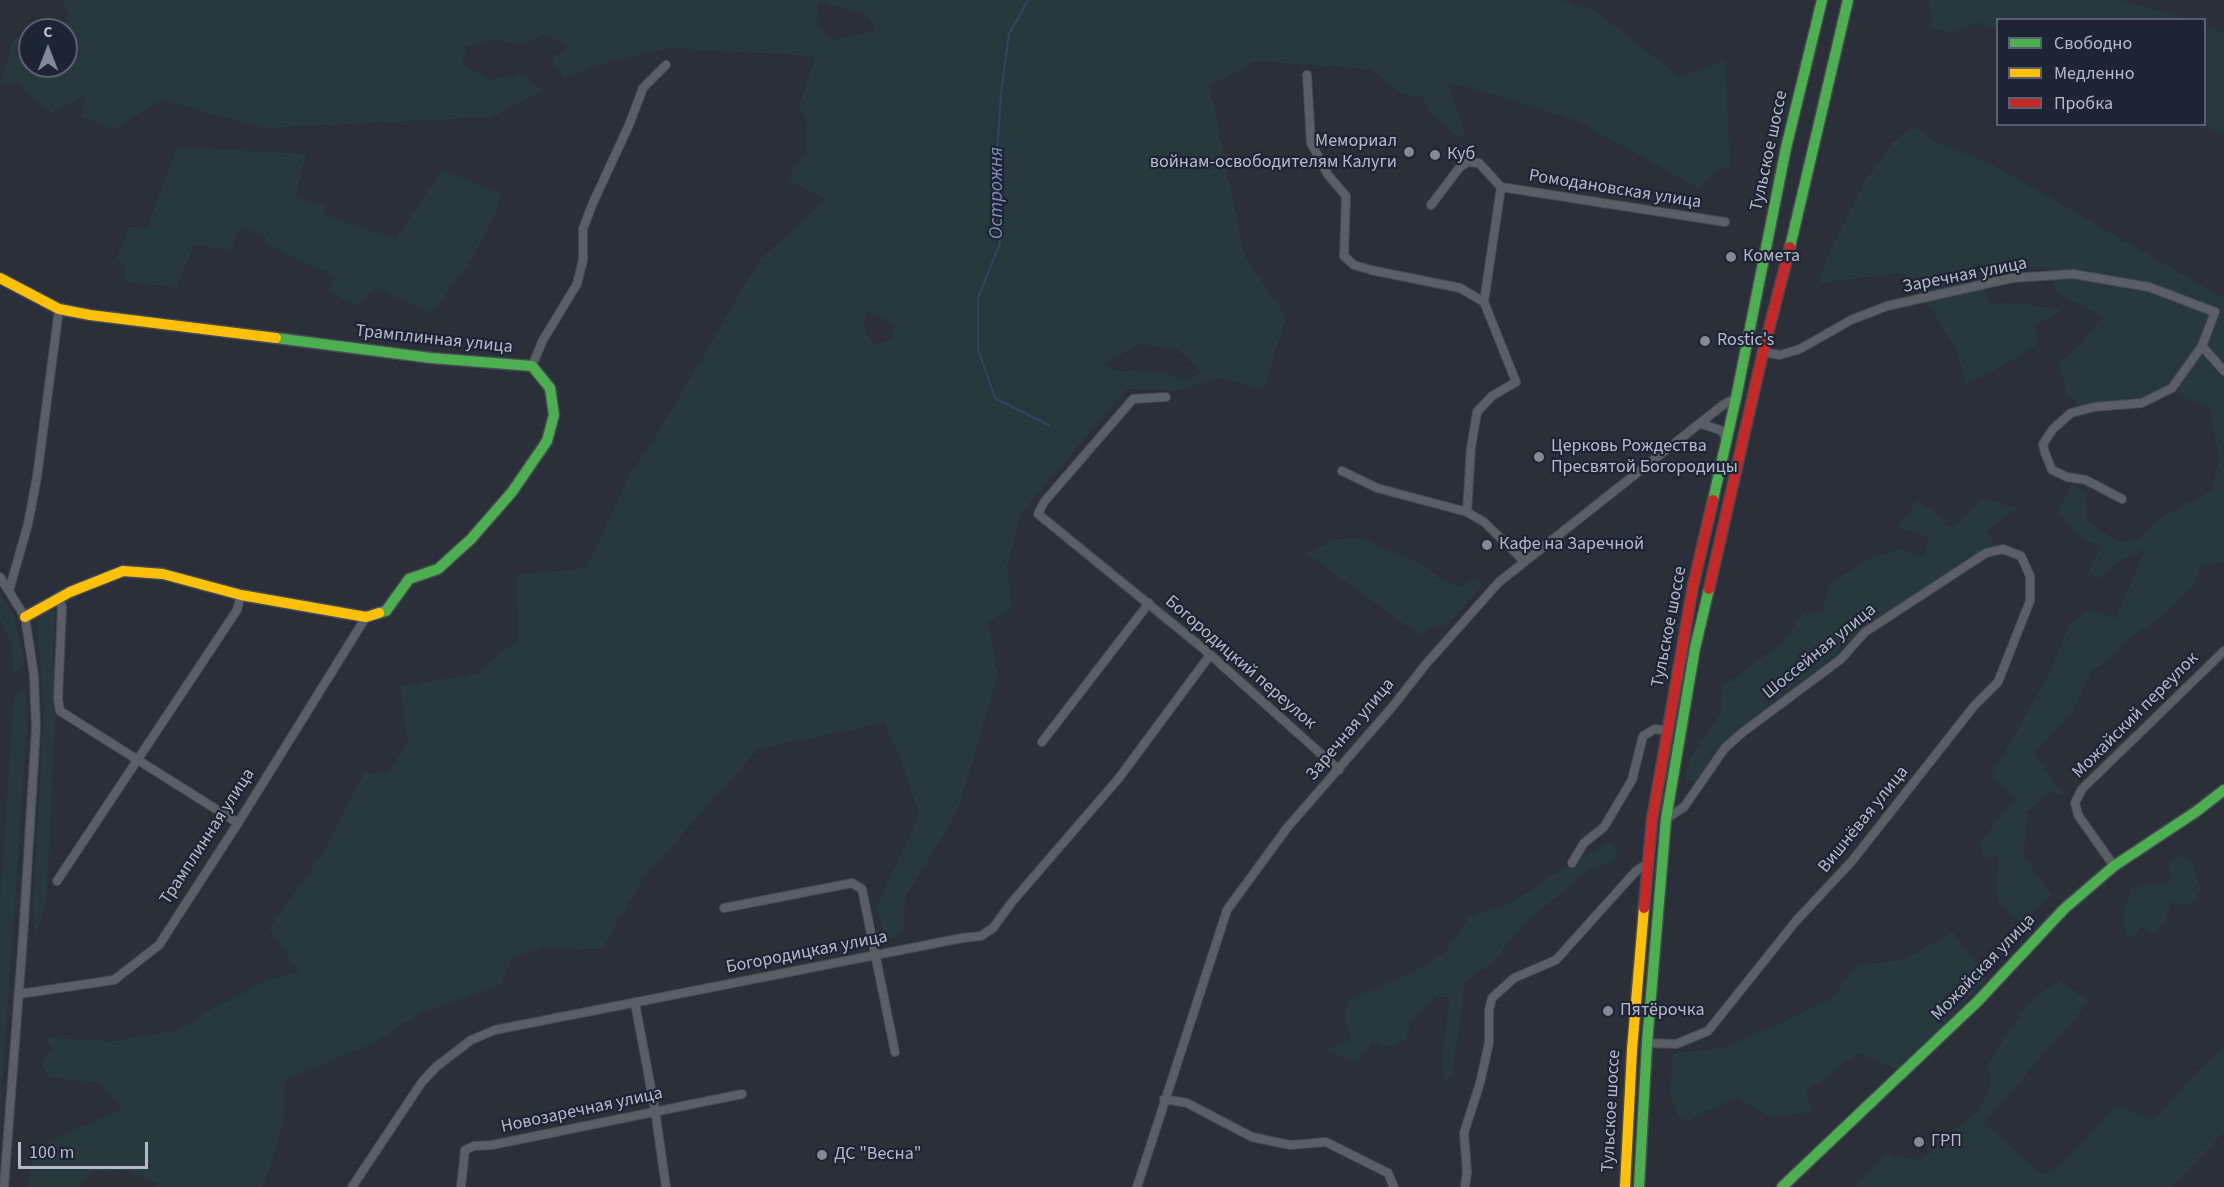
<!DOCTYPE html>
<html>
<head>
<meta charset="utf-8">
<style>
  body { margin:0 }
  #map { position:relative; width:2224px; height:1187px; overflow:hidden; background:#2a2f39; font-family:"Source Sans 3",sans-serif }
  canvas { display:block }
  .legend { position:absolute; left:1996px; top:18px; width:210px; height:108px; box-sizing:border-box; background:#1d2434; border:2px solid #5a6070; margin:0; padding:8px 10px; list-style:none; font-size:18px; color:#b5baca }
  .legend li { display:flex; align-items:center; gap:12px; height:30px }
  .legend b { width:30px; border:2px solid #5a6070 }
  .north { position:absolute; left:18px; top:18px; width:60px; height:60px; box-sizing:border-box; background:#1d2434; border:2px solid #5a6070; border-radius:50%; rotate:0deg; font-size:16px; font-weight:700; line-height:24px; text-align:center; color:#b5baca }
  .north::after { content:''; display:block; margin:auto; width:21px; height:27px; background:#848997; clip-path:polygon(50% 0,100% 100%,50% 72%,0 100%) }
  .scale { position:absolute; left:18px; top:1142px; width:130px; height:27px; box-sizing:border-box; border:3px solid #b5baca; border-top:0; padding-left:8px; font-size:18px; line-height:21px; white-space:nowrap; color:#b5baca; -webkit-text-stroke:4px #1d2434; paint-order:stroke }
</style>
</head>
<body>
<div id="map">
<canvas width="2224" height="1187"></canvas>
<ul class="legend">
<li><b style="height:8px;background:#4caf50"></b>Свободно</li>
<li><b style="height:8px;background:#ffc107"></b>Медленно</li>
<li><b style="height:8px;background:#c62828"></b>Пробка</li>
</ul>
<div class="north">С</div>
<div class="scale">100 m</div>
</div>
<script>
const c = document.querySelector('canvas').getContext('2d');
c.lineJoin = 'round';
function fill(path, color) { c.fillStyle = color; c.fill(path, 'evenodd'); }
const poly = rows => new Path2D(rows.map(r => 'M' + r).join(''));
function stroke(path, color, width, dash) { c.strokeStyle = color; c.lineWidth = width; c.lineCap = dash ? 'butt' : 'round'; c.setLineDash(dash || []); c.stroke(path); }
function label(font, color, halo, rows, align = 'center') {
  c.font = font + ' "Source Sans 3",sans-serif'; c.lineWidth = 4.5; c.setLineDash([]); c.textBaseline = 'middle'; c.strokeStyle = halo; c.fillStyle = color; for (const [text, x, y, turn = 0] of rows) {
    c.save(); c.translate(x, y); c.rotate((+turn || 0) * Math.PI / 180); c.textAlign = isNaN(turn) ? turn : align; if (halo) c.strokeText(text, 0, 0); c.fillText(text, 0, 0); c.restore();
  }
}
fill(poly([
  [61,0,1561,0,1596,11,1679,77,1725,61,1730,168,1720,167,1698,188,1576,120,1468,87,1448,84,1465,133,1458,137,1430,113,1422,96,1404,95,1370,69,1256,61,1210,86,1244,255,1286,317,1264,391,1220,377,1178,391,1127,389,1021,513,1007,567,1012,609,988,622,998,674,958,810,905,898,904,928,898,937,886,938,876,907,919,816,903,765,884,723,758,749,646,875,602,949,540,948,512,959,500,985,419,1014,375,1042,285,1080,284,1121,263,1187,155,1187,156,1183,127,1170,92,1172,80,1187,28,1187,35,1148,122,1109,98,1083,48,1077,42,1063,52,1048,46,1038,116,1041,178,1030,207,1012,268,980,299,972,269,929,322,854,365,772,388,773,408,742,400,686,474,674,518,640,517,575,586,568,631,472,658,433,760,259,826,199,787,180,806,150,807,120,799,106,815,56,667,48,597,65,564,78,552,60,567,45,545,34,523,44,491,39,467,47,461,64,490,80,524,74,542,91,493,117,263,128,162,100,114,129,81,117,86,94,53,113,33,100,18,83,0,84,15,36,30,36,30,66,66,66,66,30,57,30,70,16],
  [819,2,867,15,876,31,831,40,816,21],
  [868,311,895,325,890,340,873,345,863,324],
  [1138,344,1177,349,1201,372,1187,381,1164,372,1117,371,1102,363,1119,356],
  [1929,0,2121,0,2187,19,1998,20,1997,31,1977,22,1952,33,1932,28],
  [2205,26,2224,33,2224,136,2200,125,2204,124],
  [1913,125,1932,140,1991,164,2224,298,2224,561,2201,566,2192,587,2165,614,2126,640,2116,653,2091,672,2071,715,2034,753,2063,796,2051,791,2027,812,2024,856,2052,895,2021,924,1997,900,1998,854,1983,860,1981,841,2016,797,1990,776,2018,730,2052,667,2069,625,2090,610,2116,618,2145,549,2118,562,2100,578,2087,576,2100,548,2076,534,2058,511,2071,484,2086,493,2087,521,2117,541,2138,539,2158,519,2212,490,2219,458,2210,409,2168,389,2136,401,2082,410,2066,390,2059,363,2081,344,2102,316,2057,293,2046,268,1973,264,1989,303,2024,304,2063,310,2035,326,2038,344,1997,369,1966,384,1957,352,1938,319,1904,273,1819,283,1827,257,1867,177,1875,169,1891,144],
  [177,147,306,154,295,197,326,206,324,215,396,239,442,170,501,194,495,215,471,260,432,313,374,288,358,306,329,292,335,276,266,244,264,235,241,226,230,251,194,244,177,288,125,281,125,264,116,260,129,227,147,228],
  [1985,497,2005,506,2018,508,1987,531,1994,544,1863,627,1836,656,1739,728,1697,781,1685,781,1690,758,1721,713,1722,687,1782,643,1802,614,1822,612,1829,586,1862,561,1900,549,1924,557,1929,537,1897,528,1917,501,1929,508,1948,525,1954,528],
  [1361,538,1427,567,1443,581,1461,587,1477,578,1482,582,1481,587,1445,627,1432,627,1424,633,1418,634,1307,554,1335,539],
  [0,593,14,614,25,664,13,673,12,645,0,619],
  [47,610,55,611,53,653,55,723,46,905,35,935,33,905,44,711,37,622],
  [25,686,27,727,0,1117,0,902,14,698],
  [1610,842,1619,856,1612,862,1588,870,1528,921,1491,963,1464,983,1463,1002,1452,1074,1444,1082,1442,1057,1450,998,1436,996,1411,1022,1405,1040,1393,1047,1372,1043,1357,1063,1324,1050,1351,1040,1344,1015,1350,1000,1384,984,1414,972,1445,952,1470,916,1514,902,1541,882],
  [2180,855,2190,859,2201,889,2194,902,2183,905,2171,902,2165,921,2152,934,2141,926,2134,938,2125,934,2123,913,2131,889,2148,883,2165,885,2171,877,2169,863],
  [1953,932,1988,978,1899,1071,1858,1053,1806,1092,1812,1112,1772,1118,1737,1097,1689,1120,1679,1118,1670,1096,1673,1053,1723,1048,1783,1022,1831,999,1858,965,1903,960],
  [2060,980,2089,1002,1984,1123,2042,1174,2057,1168,2089,1136,2115,1105,2155,1120,2193,1075,2224,1046,2224,1132,2171,1187,1855,1187,1886,1154,1923,1160,1952,1131,1978,1111,1991,1085,1988,1065,2011,1027,2035,997]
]), '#27393f');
stroke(poly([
  [1028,0,1009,34,1001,94,998,137,996,187,1000,243,978,298,978,349,995,398,1049,425]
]), '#374362', 2);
const street = poly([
  [1307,75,1311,143,1328,175,1346,196,1344,256,1354,265,1371,270,1460,288,1484,302,1501,187,1479,163,1468,162,1460,167,1431,205],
  [1501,187,1725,222],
  [2202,346,2224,371],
  [1763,352,1780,355,1800,349,1851,320,1887,306,2012,278,2073,274,2149,287,2215,312,2202,346,2172,388,2142,403,2094,407,2071,413,2053,429,2043,444,2045,453,2052,470,2067,477,2086,480,2122,499],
  [532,366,543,340,577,284,583,260,583,229,592,205,629,125,643,88,666,65],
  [1166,397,1133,399,1044,502,1038,514,1205,650,1339,770],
  [1701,424,1720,430,1725,435,1726,440],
  [1342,471,1377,488,1467,512,1484,522,1524,561],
  [1467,512,1471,448,1477,412,1492,396,1516,382,1484,302],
  [0,577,25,617,34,675,36,728,23,937,4,1187],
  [9,591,28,524,37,477,59,309],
  [58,599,62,607,58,699,60,711,238,823],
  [1042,742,1149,603],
  [1572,863,1584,843,1604,827,1632,780,1643,736,1655,729,1668,731],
  [2114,866,2078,815,2075,803,2082,789,2224,651],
  [57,881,237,610,241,595],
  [724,908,852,883,862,889,895,1052],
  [19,994,114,980,159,945,238,823,366,617],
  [635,1003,655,1110,666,1187],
  [1647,1043,1676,1044,1708,1031,1796,921,1852,861,1974,706,1998,682,2030,601,2030,576,2021,556,2003,549,1986,553,1865,632,1841,659,1743,732,1725,748,1684,807,1666,819],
  [1164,1099,1187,1103,1252,1137,1290,1145,1326,1142,1388,1173,1394,1187],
  [352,1187,422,1082,436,1067,471,1040,495,1030,962,938,981,936,993,928,1012,902,1119,778,1210,655],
  [461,1187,465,1150,474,1146,492,1145,742,1094],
  [1137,1187,1227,910,1287,828,1393,706,1426,664,1499,582,1723,405,1736,398],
  [1465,1187,1467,1172,1464,1133,1480,1083,1489,1043,1489,1010,1492,998,1514,978,1556,960,1636,871,1647,864]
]);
const fast = poly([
  [1790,247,1848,0],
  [276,338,431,358,532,366,550,388,554,415,547,441,512,492,471,539,438,569,409,579,386,611,379,613],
  [1713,500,1736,398,1786,148,1822,0],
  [1639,1187,1647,1043,1666,819,1695,648,1709,589],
  [1782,1187,1978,1001,2064,909,2114,866,2197,811,2224,790]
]);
const slow = poly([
  [0,278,59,309,90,315,276,338],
  [25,617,70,592,123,571,163,574,241,595,366,617,379,613],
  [1625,1187,1632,1050,1644,908]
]);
const jam = poly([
  [1709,589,1763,352,1790,247],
  [1644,908,1652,820,1693,586,1713,500]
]);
stroke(street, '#464a52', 10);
stroke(fast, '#464a52', 13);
stroke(slow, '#464a52', 13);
stroke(jam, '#464a52', 13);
stroke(street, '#5a5e67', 8);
stroke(fast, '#4caf50', 10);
stroke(slow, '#ffc107', 10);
stroke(jam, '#c62828', 10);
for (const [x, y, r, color] of [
  [1409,152,6,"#848997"],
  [1435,155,6,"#848997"],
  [1731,257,6,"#848997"],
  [1705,341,6,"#848997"],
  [1539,457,6,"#848997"],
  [1487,545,6,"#848997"],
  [1608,1011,6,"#848997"],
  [1919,1142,6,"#848997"],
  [822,1155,6,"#848997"]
]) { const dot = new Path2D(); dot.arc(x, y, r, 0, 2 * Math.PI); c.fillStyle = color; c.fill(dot); stroke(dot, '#1d2434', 2); }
label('18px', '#b5baca', '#1d2434', [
  ["Мемориал",1397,142,"right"],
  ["войнам-освободителям Калуги",1397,163,"right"],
  ["Куб",1447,155],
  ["Комета",1743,257],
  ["Rostic's",1717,341],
  ["Церковь Рождества",1551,447],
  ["Пресвятой Богородицы",1551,468],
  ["Кафе на Заречной",1499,545],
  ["Пятёрочка",1620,1011],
  ["ГРП",1931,1142],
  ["ДС \"Весна\"",834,1155]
], 'left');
label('18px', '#b5baca', '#1d2434', [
  ["Тульское шоссе",1770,151,-78],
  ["Ромодановская улица",1615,190,9],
  ["Заречная улица",1965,276,-11],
  ["Трамплинная улица",434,340,6],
  ["Тульское шоссе",1670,627,-79],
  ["Шоссейная улица",1820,652,-39],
  ["Богородицкий переулок",1240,663,41],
  ["Можайский переулок",2136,716,-45],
  ["Заречная улица",1351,730,-50],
  ["Вишнёвая улица",1864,820,-51],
  ["Трамплинная улица",208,837,-57],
  ["Богородицкая улица",807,953,-11],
  ["Можайская улица",1984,968,-46],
  ["Новозаречная улица",582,1111,-12],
  ["Тульское шоссе",1612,1111,-87]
]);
label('italic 20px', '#7c8cb2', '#1d2434', [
  ["Острожня",998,193,-90]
]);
</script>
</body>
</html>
